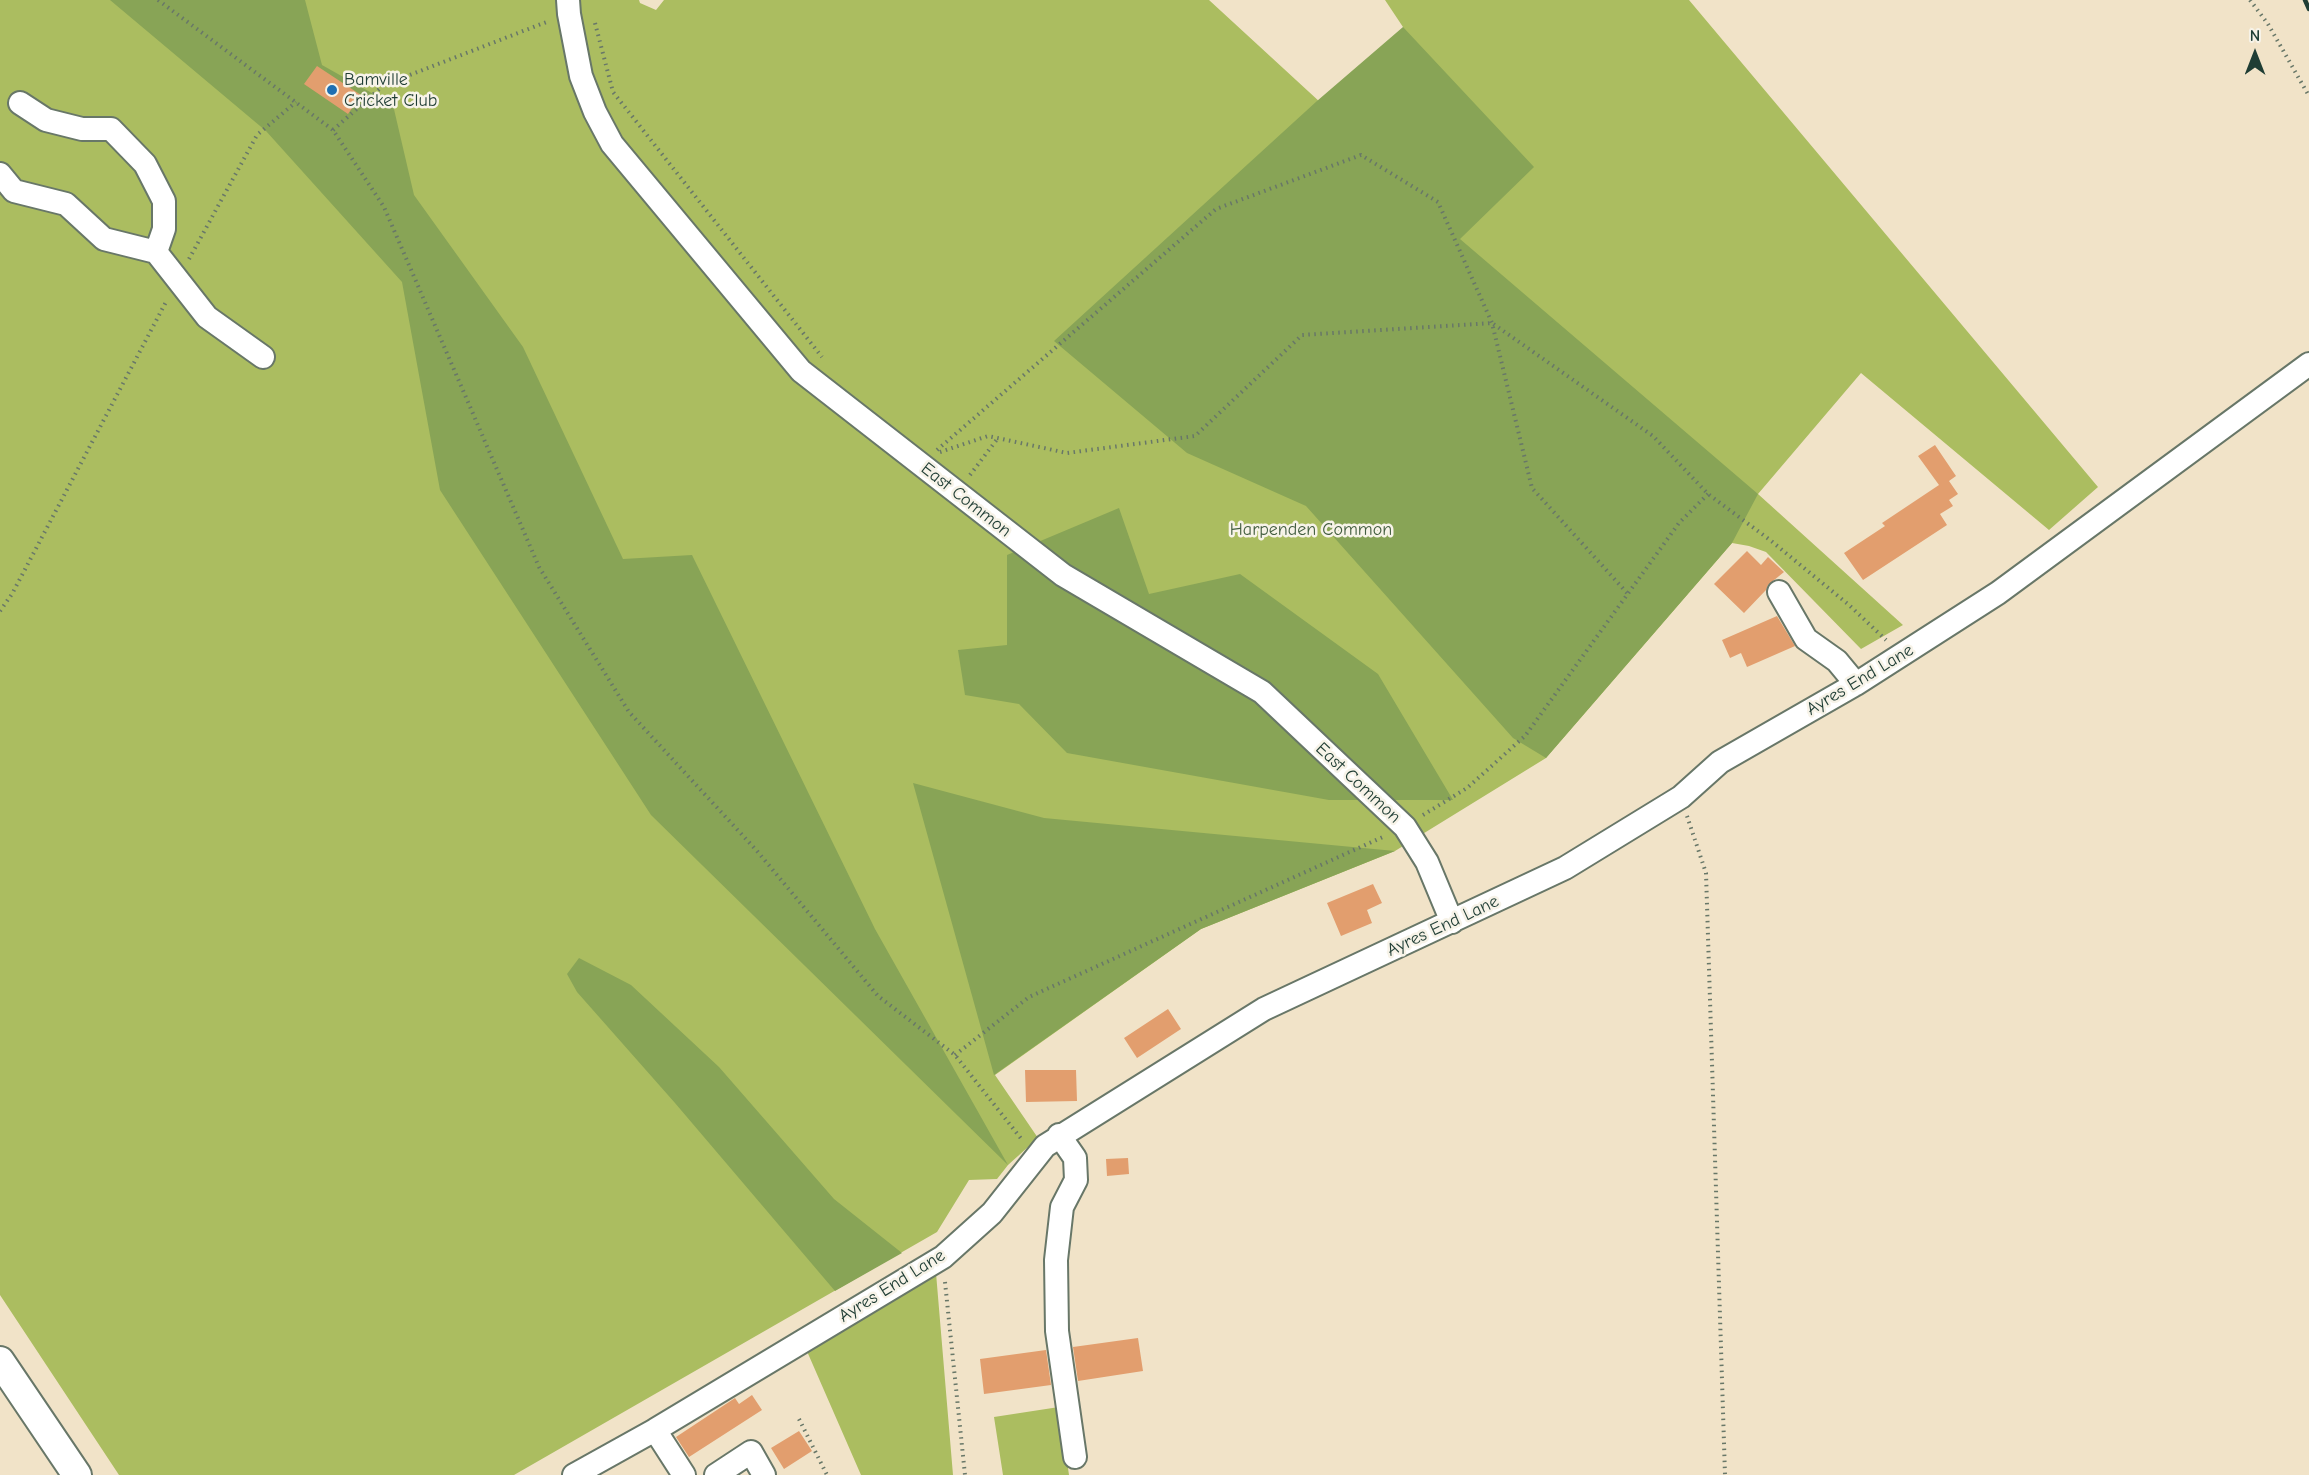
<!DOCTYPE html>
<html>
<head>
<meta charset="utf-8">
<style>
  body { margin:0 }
  #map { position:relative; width:2309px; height:1475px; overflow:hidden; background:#f1e3c8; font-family:"Comic Neue",sans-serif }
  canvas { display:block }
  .north { position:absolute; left:2225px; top:24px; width:60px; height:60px; -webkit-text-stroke:4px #f7f3e8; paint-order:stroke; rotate:0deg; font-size:16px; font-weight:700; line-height:24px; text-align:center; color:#1f3d34 }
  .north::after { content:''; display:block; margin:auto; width:21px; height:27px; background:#1f3d34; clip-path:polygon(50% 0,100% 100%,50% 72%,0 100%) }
</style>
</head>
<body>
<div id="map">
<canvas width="2309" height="1475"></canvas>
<div class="north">N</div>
</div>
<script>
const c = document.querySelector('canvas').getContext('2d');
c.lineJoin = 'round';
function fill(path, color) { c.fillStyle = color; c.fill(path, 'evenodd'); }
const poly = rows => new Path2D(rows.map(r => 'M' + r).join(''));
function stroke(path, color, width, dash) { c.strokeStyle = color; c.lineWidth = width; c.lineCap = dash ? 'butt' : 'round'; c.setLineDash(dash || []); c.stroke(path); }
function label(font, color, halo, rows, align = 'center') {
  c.font = font + ' "Comic Neue",sans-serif'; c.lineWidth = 5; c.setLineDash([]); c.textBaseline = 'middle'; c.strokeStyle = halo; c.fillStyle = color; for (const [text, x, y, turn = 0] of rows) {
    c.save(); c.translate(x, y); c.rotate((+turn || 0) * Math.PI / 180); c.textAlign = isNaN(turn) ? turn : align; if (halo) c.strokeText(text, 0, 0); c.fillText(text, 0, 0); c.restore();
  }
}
fill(poly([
  [0,0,639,0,640,3,656,10,664,0,1209,0,1408,183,1403,27,1385,0,1689,0,2098,487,2049,530,1861,373,1758,494,1903,625,1861,649,1766,552,1749,546,1732,543,1546,758,1395,851,1201,929,995,1075,1038,1138,1008,1165,997,1179,969,1180,937,1232,514,1475,119,1475,0,1295],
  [936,1273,953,1475,861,1475,806,1349],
  [1059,1407,1069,1475,1003,1475,994,1417]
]), '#abbd60');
fill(poly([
  [110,0,305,0,322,65,393,105,414,195,523,347,623,559,692,555,875,929,1008,1165,651,815,440,490,402,282,266,131],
  [1403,27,1534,167,1460,239,1758,494,1732,543,1546,758,1513,738,1306,506,1187,453,1054,341,1317,101],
  [1119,508,1149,594,1240,574,1378,674,1453,800,1329,800,1067,753,1019,704,965,695,958,650,1007,645,1007,555],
  [913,783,1044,818,1395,851,1201,929,994,1075],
  [579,958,631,985,719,1067,834,1199,902,1253,835,1291,675,1103,577,992,567,974]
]), '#88a456');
fill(poly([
  [317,66,361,95,348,114,304,84],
  [1935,445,1956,476,1949,481,1958,494,1949,500,1953,506,1940,514,1947,525,1863,580,1844,553,1885,526,1882,523,1939,485,1918,456],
  [1747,551,1761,565,1768,557,1784,572,1768,585,1766,590,1744,613,1714,584],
  [1777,616,1795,646,1747,667,1741,653,1730,658,1722,640],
  [1373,884,1382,903,1367,910,1372,923,1341,936,1327,903],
  [1168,1009,1181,1029,1137,1058,1124,1038],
  [1025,1070,1076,1070,1077,1101,1026,1102],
  [1128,1158,1129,1174,1107,1176,1106,1159],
  [1138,1338,1143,1371,1078,1381,1073,1347],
  [1046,1350,1051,1385,984,1394,980,1359],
  [752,1395,762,1410,689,1457,676,1437,735,1398,739,1404],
  [799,1431,812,1451,784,1469,771,1448]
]), '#e29e6e');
const minor = poly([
  [568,0,569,14,581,76,595,112,612,144,801,371,1063,575,1262,692,1405,827,1427,862,1452,922],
  [20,103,46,120,82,129,111,129,145,164,164,201,164,229,156,252],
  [0,174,14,191,66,204,104,239,156,252,207,317,263,357],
  [1779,592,1806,639,1837,661,1856,684],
  [1059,1135,1075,1158,1076,1180,1062,1207,1056,1260,1057,1331,1075,1457],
  [655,1430,684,1475],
  [574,1475,655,1430,943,1257,992,1213,1045,1146,1264,1009,1565,868,1681,797,1720,762,1856,684,1998,593,2309,364],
  [716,1475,751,1452,764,1475]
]);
const major = poly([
  [0,1361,77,1475]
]);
stroke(minor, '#687768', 26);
stroke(major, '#687768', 32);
stroke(poly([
  [158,0,333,130,384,207,539,567,629,712,757,851,878,996,955,1055,1023,1141],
  [2250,0,2268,24,2309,96],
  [595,23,613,92,822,357],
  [333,130,384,85,549,21],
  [189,259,257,135,296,102],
  [937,450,1216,209,1361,155,1438,202,1492,323,1532,488,1628,594],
  [940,452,988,436,1067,453,1195,436,1302,335,1492,323,1653,436,1708,494,1770,540,1849,605,1886,640],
  [970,475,998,438],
  [0,611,12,594,167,300],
  [1423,815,1467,788,1525,736,1679,523,1708,494],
  [1687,816,1706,873,1725,1475],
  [955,1055,1029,997,1385,836],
  [945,1282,965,1475],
  [799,1419,827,1475]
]), '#687768', 4, [1.5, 4.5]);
stroke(minor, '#fff', 22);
stroke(major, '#fff', 28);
stroke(poly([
  [2305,0,2309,9]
]), '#1f3d34', 4.5);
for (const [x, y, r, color] of [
  [332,90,6,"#1f6fb2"]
]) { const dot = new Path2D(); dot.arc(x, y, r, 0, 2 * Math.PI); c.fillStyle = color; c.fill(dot); stroke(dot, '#f7f3e8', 2); }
label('18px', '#1f3d34', '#f7f3e8', [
  ["Bamville",344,80],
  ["Cricket Club",344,101]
], 'left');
label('18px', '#1f3d34', '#f7f3e8', [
  ["East Common",966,500,38],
  ["Ayres End Lane",1860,680,-31],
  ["East Common",1358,783,43],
  ["Ayres End Lane",1443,926,-25],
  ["Ayres End Lane",892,1286,-32]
]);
label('18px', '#425d3f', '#f7f3e8', [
  ["Harpenden Common",1311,530]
]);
</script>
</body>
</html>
